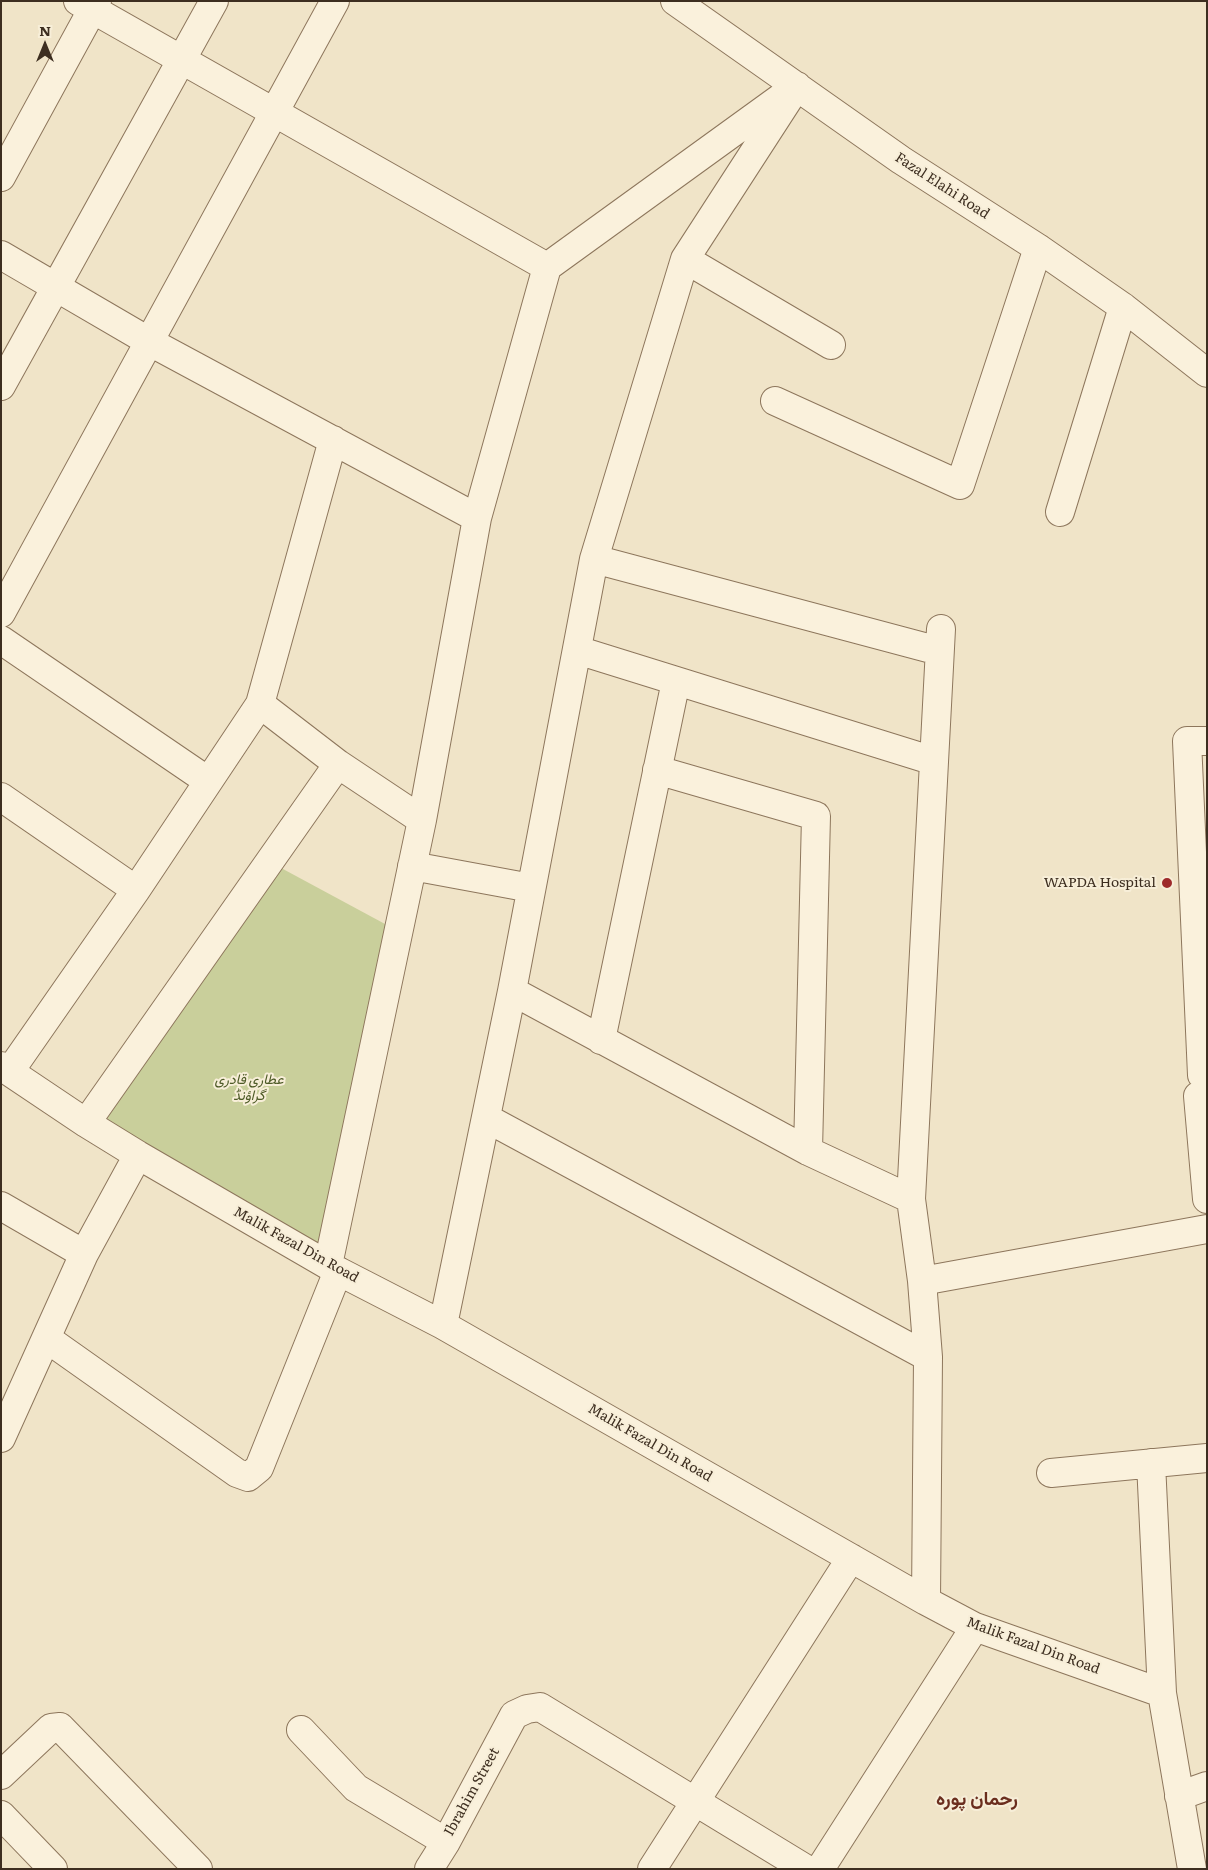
<!DOCTYPE html>
<html>
<head>
<meta charset="utf-8">
<style>
  body { margin:0 }
  #map { position:relative; width:1208px; height:1870px; overflow:hidden; background:#f0e4c8; font-family:Literata,serif }
  canvas { display:block }
  .frame { position:absolute; inset:0; border:2px solid #3d2e20; pointer-events:none }
  .north { position:absolute; left:20px; top:20px; width:50px; height:50px; -webkit-text-stroke:4px #f7eed8; paint-order:stroke; rotate:0deg; font-size:14px; font-weight:700; line-height:20px; text-align:center; color:#3d2e20 }
  .north::after { content:''; display:block; margin:auto; width:18px; height:22px; background:#3d2e20; clip-path:polygon(50% 0,100% 100%,50% 72%,0 100%) }
</style>
</head>
<body>
<div id="map">
<canvas width="1208" height="1870"></canvas>
<div class="frame"></div>
<div class="north">N</div>
</div>
<script>
const c = document.querySelector('canvas').getContext('2d');
c.lineJoin = 'round';
function fill(path, color) { c.fillStyle = color; c.fill(path, 'evenodd'); }
const poly = rows => new Path2D(rows.map(r => 'M' + r).join(''));
function stroke(path, color, width, dash) { c.strokeStyle = color; c.lineWidth = width; c.lineCap = dash ? 'butt' : 'round'; c.setLineDash(dash || []); c.stroke(path); }
function label(font, color, halo, rows, align = 'center') {
  c.font = font + ' Literata,Vazirmatn,serif'; c.lineWidth = 4; c.setLineDash([]); c.textBaseline = 'middle'; c.strokeStyle = halo; c.fillStyle = color; for (const [text, x, y, turn = 0] of rows) {
    c.save(); c.translate(x, y); c.rotate((+turn || 0) * Math.PI / 180); c.textAlign = isNaN(turn) ? turn : align; if (halo) c.strokeText(text, 0, 0); c.fillText(text, 0, 0); c.restore();
  }
}
fill(poly([
  [270,862,398,931,328,1265,86,1123]
]), '#c9cf9b');
const minor = poly([
  [78,1,547,267],
  [675,1,901,160,1038,248,1123,307,1207,373],
  [1,177,97,1],
  [1,255,150,342,477,518],
  [685,259,831,345],
  [1,386,214,1],
  [775,401,960,485,1038,248],
  [1060,512,1123,307],
  [594,559,939,651],
  [1,613,335,1],
  [1,640,208,781],
  [577,650,934,761],
  [260,704,338,764],
  [1207,741,1187,741,1202,1075,1207,1075],
  [657,770,816,816,808,1151],
  [1,797,136,890],
  [412,866,531,888],
  [512,991,808,1151,911,1199],
  [601,1040,676,681],
  [1,1066,86,1123,138,1155,338,1271,443,1325,926,1601,975,1627,1162,1693,1192,1869],
  [10,1071,136,890,260,704,333,440],
  [1198,1096,1207,1199],
  [486,1118,928,1357],
  [86,1123,338,764,422,820,477,518,547,267,797,86,685,259,594,559,512,991,443,1325],
  [1,1206,84,1254],
  [328,1265,422,820],
  [922,1281,1207,1229],
  [46,1338,237,1473,248,1477,259,1468,338,1271],
  [1,1438,84,1254,138,1155],
  [1151,1463,1162,1693],
  [1051,1473,1207,1458],
  [926,1601,928,1357,922,1281,911,1199,941,629],
  [301,1730,356,1788,446,1842],
  [1,1775,51,1728,60,1727,198,1869],
  [1179,1796,1207,1786],
  [1,1815,53,1869],
  [429,1869,446,1842,514,1715,527,1709,540,1707,806,1869],
  [652,1869,851,1558],
  [820,1869,975,1627]
]);
stroke(minor, '#8d765c', 30);
stroke(minor, '#faf1dc', 28);
for (const [x, y, r, color] of [
  [1167,883,6,"#9e2a2b"]
]) { const dot = new Path2D(); dot.arc(x, y, r, 0, 2 * Math.PI); c.fillStyle = color; c.fill(dot); stroke(dot, '#f7eed8', 2); }
label('14px', '#3d2e20', '#f7eed8', [
  ["Fazal Elahi Road",942,186,33],
  ["Malik Fazal Din Road",296,1245,29],
  ["Malik Fazal Din Road",650,1443,30],
  ["Malik Fazal Din Road",1033,1646,20],
  ["Ibrahim Street",472,1792,-61]
]);
label('14px', '#3d2e20', '#f7eed8', [
  ["WAPDA Hospital",1156,883]
], 'right');
label('italic 14px', '#4d5a26', '#f7eed8', [
  ["عطاری قادری",249,1080],
  ["گراؤنڈ",249,1096]
]);
label('bold 19px', '#6b2e1e', '#f7eed8', [
  ["رحمان پورہ",977,1799]
]);
</script>
</body>
</html>
